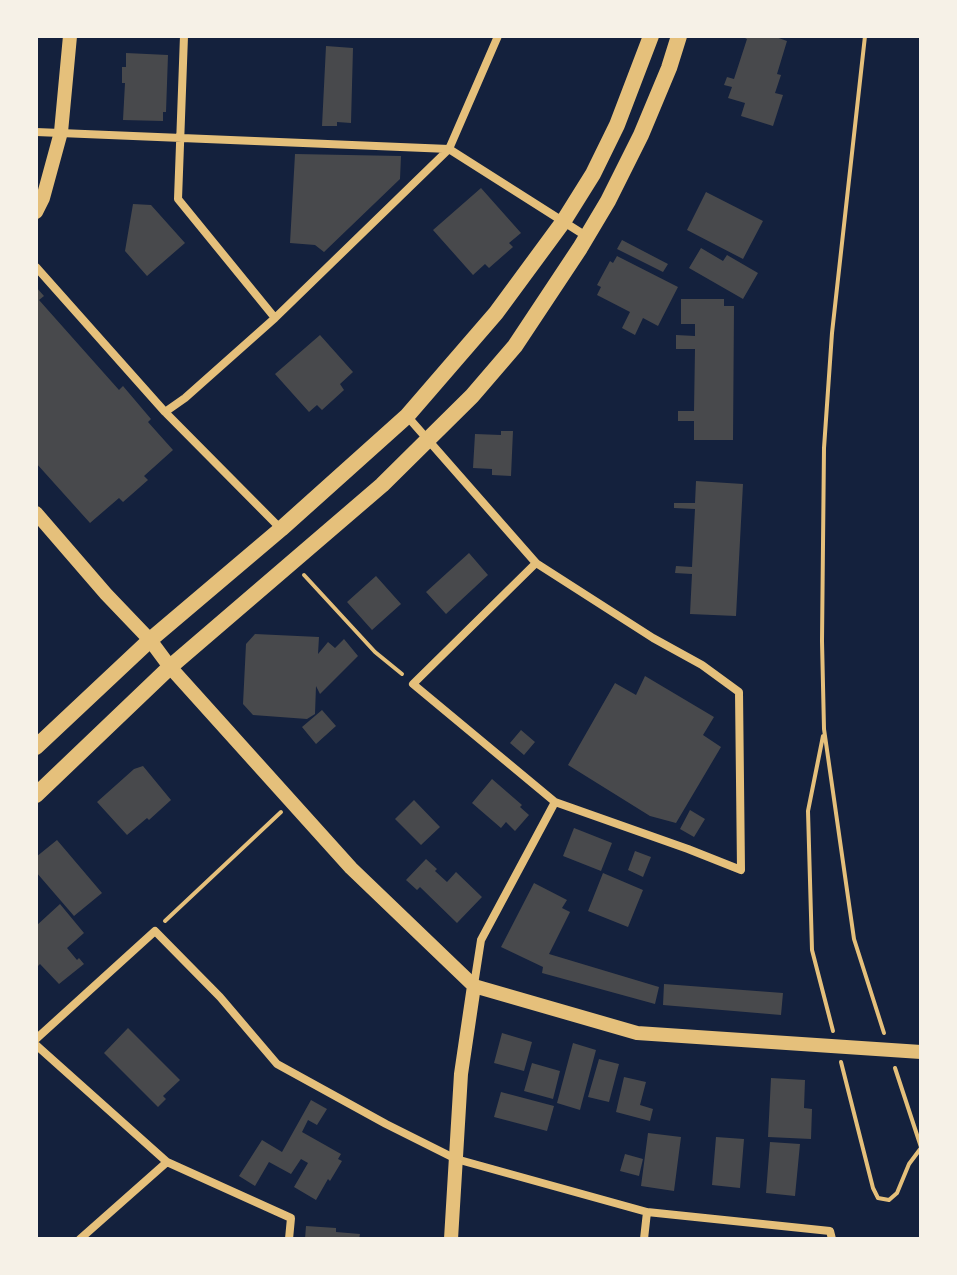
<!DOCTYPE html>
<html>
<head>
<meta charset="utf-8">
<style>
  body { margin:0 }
  #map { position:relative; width:957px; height:1275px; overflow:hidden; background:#14213d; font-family:Merriweather,serif }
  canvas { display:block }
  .frame { position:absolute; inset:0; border:38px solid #f6f1e7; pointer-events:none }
</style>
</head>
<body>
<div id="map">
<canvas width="957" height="1275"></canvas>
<div class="frame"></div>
</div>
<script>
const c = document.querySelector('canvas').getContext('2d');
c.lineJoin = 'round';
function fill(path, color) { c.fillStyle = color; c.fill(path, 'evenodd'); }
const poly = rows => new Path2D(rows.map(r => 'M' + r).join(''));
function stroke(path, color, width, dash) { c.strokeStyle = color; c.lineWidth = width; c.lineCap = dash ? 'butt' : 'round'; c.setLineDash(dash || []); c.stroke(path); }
fill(poly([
  [741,36,773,36,787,41,777,74,781,75,775,93,783,95,773,126,741,116,745,103,728,98,732,87,724,85,727,77,734,79,747,39],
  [326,46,353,48,351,123,337,122,337,126,322,126],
  [126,53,168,55,166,112,163,112,163,121,123,120,125,83,122,83,122,67,126,67],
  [295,154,401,156,400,179,324,252,315,245,290,243],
  [481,188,521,233,509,243,513,247,489,268,485,264,473,275,433,230],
  [706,192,763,221,743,259,687,230],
  [133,204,151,205,185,243,147,276,125,251],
  [622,240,668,264,663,272,617,249],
  [701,248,723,261,727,255,758,273,743,299,689,268],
  [617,256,678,287,658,326,643,318,635,335,622,328,630,312,597,295,601,287,597,285,610,261,613,263],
  [36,287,44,296,39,300,119,390,123,386,151,419,148,422,173,450,144,476,148,480,123,502,119,498,90,523,36,463],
  [681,299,724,299,724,306,734,306,733,440,694,440,694,421,678,421,678,411,694,411,695,349,676,349,676,335,695,336,695,324,681,324],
  [320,335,353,372,340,384,344,390,322,410,317,405,309,412,275,374],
  [501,431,513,431,511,476,492,475,492,469,473,468,475,434,501,435],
  [696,481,743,484,736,616,690,614,692,574,675,573,676,566,692,567,695,509,674,508,674,503,695,503],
  [469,553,488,575,446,614,426,592],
  [376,576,401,604,372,630,347,602],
  [255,634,319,637,318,654,328,642,335,648,344,639,358,656,320,694,316,686,315,714,307,719,253,715,243,704,246,644],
  [645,676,714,717,703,735,721,747,676,823,650,816,568,765,615,683,636,695],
  [322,710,336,726,316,744,302,727],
  [521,730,535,742,524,755,510,743],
  [143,766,171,800,149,820,147,818,127,835,97,802,134,769],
  [492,779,522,805,520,807,529,815,515,831,506,822,501,828,472,803],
  [414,800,440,827,421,845,395,819],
  [690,810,705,819,694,837,680,829],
  [574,828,612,843,601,871,563,856],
  [57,840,102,893,74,916,36,872,36,857],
  [635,851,651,857,643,877,628,870],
  [426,859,437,869,435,871,447,882,456,872,482,897,457,923,420,887,417,890,406,880],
  [603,873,643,890,628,927,588,911],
  [534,883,567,900,562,908,570,912,549,954,659,987,655,1004,542,973,543,967,501,947],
  [60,904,84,933,67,948,77,960,79,958,84,964,59,984,40,964,38,966,36,964,36,926],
  [664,984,783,993,781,1015,663,1005],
  [128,1028,180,1080,163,1096,166,1099,158,1107,104,1053],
  [502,1033,532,1042,524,1071,494,1063],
  [573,1043,596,1050,580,1110,557,1103],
  [599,1059,619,1064,609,1102,588,1097],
  [532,1063,560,1071,553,1099,524,1091],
  [624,1077,646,1082,640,1105,653,1109,650,1121,616,1112],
  [771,1078,805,1080,804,1108,812,1109,811,1139,768,1137],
  [501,1092,554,1106,547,1131,494,1117],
  [311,1100,327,1109,317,1125,308,1120,302,1132,341,1154,338,1159,342,1161,330,1181,328,1179,316,1200,294,1187,308,1163,301,1159,291,1174,269,1162,255,1186,239,1176,262,1140,282,1152],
  [648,1133,681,1137,674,1191,641,1186],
  [716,1137,744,1139,740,1188,712,1185],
  [770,1142,800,1144,795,1196,766,1193],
  [625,1154,643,1159,639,1176,620,1171],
  [306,1226,336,1228,336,1232,360,1234,359,1239,305,1239]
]), '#48494c');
stroke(poly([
  [865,36,832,333,824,448,822,641,824,729,854,939,884,1033],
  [304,575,375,652,402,674],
  [823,736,808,811,812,950,833,1031],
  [165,921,281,812],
  [841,1062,873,1188,878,1198,889,1200,897,1193,909,1164,921,1148],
  [895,1068,921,1147]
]), '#e5c07b', 4);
stroke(poly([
  [184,36,178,199,275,318],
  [36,132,449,149,586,236],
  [36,267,165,412,281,529],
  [165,412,185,398,275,318,449,149,498,36],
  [407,416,536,563],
  [474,985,481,940,555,802,688,849,741,870,739,692,702,665,653,638,536,563,413,684,555,802],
  [36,1039,155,931,220,997,277,1064,386,1124,456,1159,647,1212,830,1231,832,1239],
  [36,1045,167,1162,291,1218,289,1239],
  [80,1239,167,1162],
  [644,1239,647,1212]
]), '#e5c07b', 8);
stroke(poly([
  [36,212,43,198,61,132,70,36],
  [36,513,106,594,150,640,170,667,351,868,474,986,637,1033,921,1052],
  [451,1239,461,1074,474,986]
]), '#e5c07b', 14);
stroke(poly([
  [36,747,150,640,281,529,407,416,496,313,563,222,593,174,617,125,651,36],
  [36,795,170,667,382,485,472,396,515,346,580,248,608,201,641,135,669,68,679,36]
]), '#e5c07b', 16);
</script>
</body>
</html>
